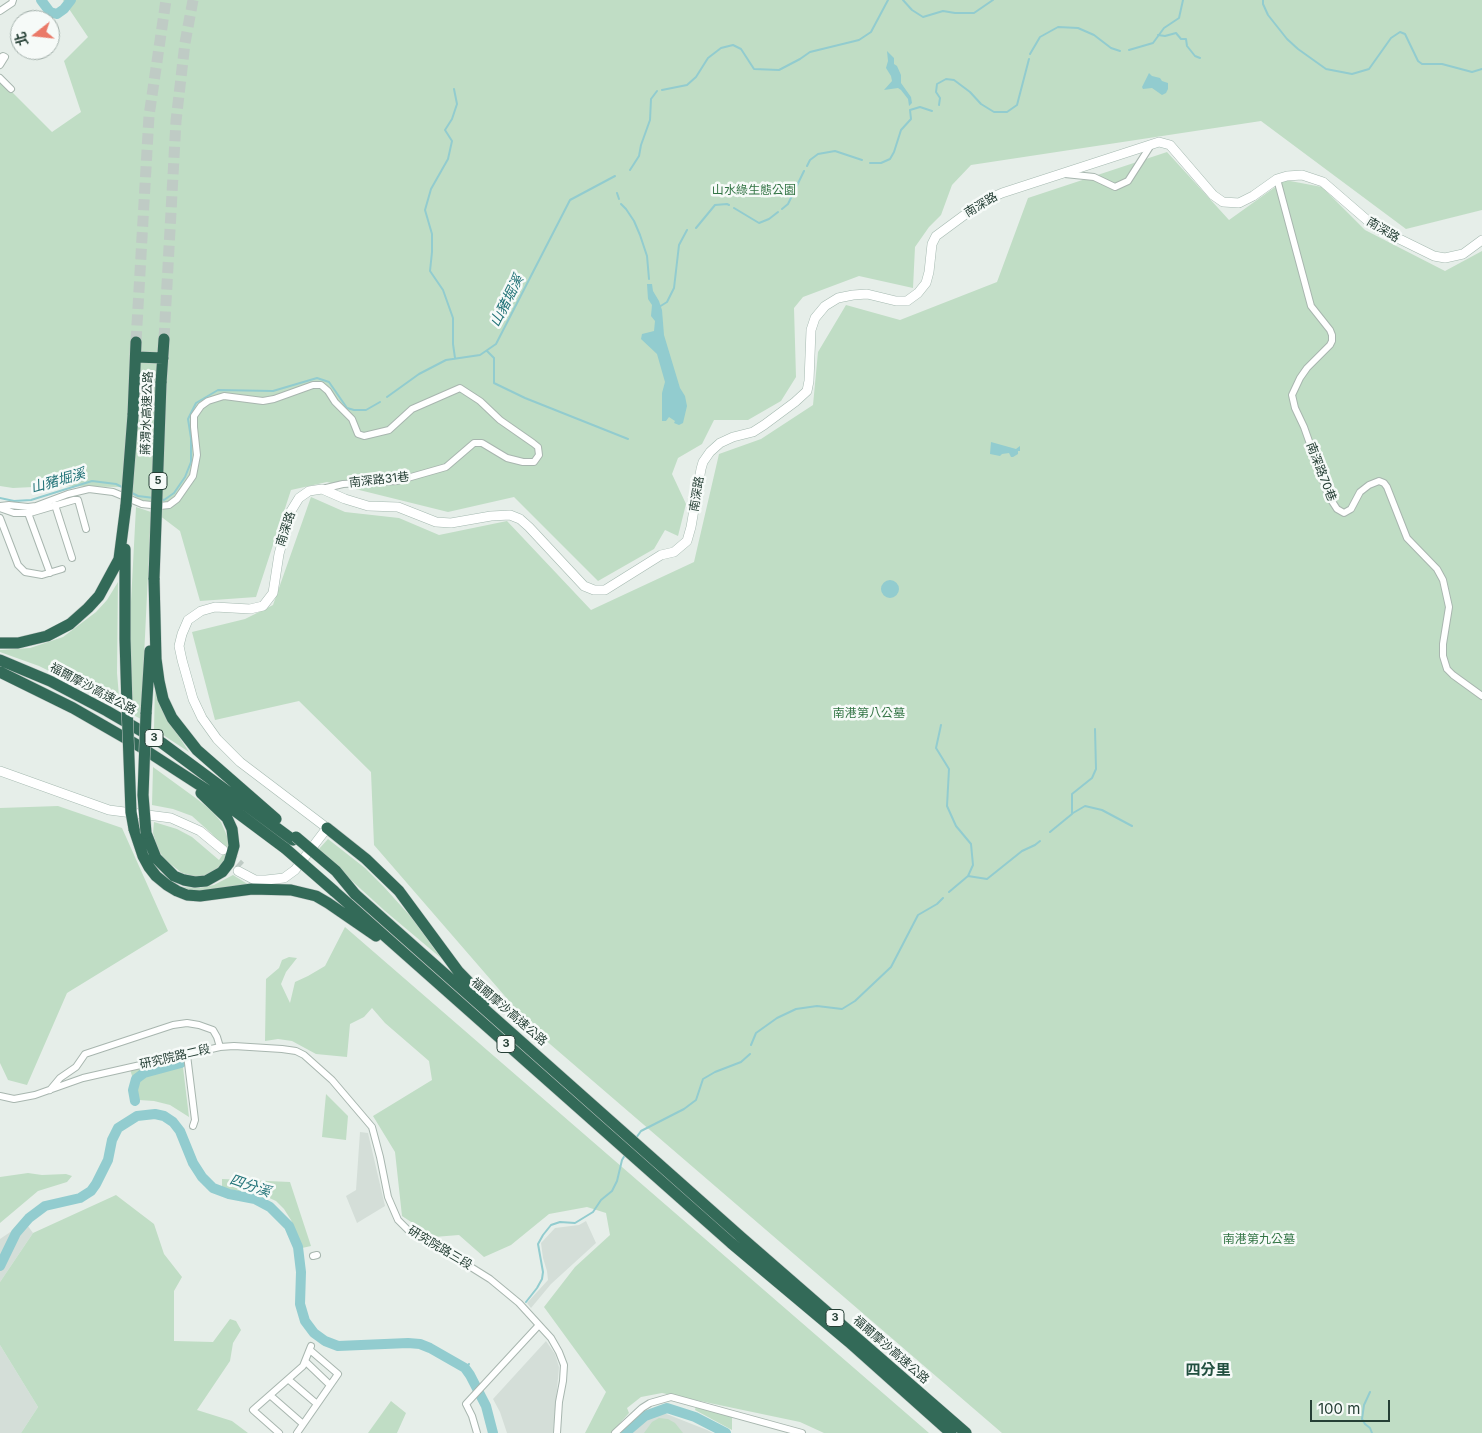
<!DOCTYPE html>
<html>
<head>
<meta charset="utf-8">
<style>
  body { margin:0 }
  #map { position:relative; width:1482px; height:1433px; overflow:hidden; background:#e6eee9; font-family:Inter,"Noto Sans TC",sans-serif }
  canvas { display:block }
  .north { position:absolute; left:10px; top:10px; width:50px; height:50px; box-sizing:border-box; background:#f6faf8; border:1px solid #a2afaa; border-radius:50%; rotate:254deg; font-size:14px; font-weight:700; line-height:20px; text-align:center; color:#253f35 }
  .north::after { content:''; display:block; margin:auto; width:18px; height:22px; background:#ea7968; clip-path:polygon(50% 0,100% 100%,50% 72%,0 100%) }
  .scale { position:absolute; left:1310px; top:1400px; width:80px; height:22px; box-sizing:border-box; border:2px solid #253f35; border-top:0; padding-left:6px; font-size:15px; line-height:18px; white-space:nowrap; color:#253f35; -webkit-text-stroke:4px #f6faf8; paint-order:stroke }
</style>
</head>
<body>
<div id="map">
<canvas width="1482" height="1433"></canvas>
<div class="north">北</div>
<div class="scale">100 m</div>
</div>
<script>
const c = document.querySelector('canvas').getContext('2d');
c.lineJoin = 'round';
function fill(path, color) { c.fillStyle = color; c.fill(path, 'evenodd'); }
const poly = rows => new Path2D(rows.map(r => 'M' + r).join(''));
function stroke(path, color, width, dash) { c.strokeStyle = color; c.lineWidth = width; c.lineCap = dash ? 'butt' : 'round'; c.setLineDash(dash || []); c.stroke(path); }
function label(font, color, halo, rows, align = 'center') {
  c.font = font + ' Inter,"Noto Sans TC",sans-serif'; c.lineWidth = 5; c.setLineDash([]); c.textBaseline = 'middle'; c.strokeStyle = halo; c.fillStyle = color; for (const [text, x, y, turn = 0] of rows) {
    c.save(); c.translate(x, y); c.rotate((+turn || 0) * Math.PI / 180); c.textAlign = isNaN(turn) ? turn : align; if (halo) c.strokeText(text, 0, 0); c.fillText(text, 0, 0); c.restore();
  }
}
fill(poly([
  [360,1132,368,1133,385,1206,357,1223,346,1196,356,1190],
  [586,1221,596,1243,551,1284,531,1308,527,1303,548,1280,547,1271,543,1258,541,1243,555,1228,579,1225],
  [25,1222,33,1233,0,1282,0,1239],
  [546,1341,555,1354,559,1367,553,1433,507,1433,500,1412,493,1399],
  [0,1345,38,1407,21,1433,0,1433],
  [664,1413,707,1430,713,1433,632,1433,645,1420]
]), '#d4ded8');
fill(poly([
  [63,0,1482,0,1482,210,1406,229,1261,121,971,165,952,185,941,215,929,227,915,247,913,288,859,276,803,297,794,308,796,377,781,401,748,420,714,420,702,444,678,458,672,474,686,504,678,536,665,530,654,549,598,581,514,497,448,512,327,482,291,490,256,597,200,601,180,531,122,487,53,486,13,488,0,486,0,80,52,132,81,112,64,61,88,37],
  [1167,152,1229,220,1285,180,1322,187,1365,230,1445,271,1482,251,1482,1433,1002,1433,536,1032,374,845,371,772,299,701,215,720,192,632,245,619,273,605,311,497,345,512,399,518,439,535,507,521,591,610,694,562,719,454,761,439,813,405,818,352,846,305,900,320,997,282,1028,198],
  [136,507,151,512,141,719,133,715,131,682,130,621],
  [118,582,117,673,120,708,98,695,39,666,0,652,0,650,30,648,63,637,96,612,107,600],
  [155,686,174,729,189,752,154,729],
  [153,767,197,799,212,811,221,822,230,843,227,860,212,875,197,877,182,873,164,859,157,847,153,833,154,822,177,829,192,837,219,860,226,850,211,833,192,816,173,809,152,805],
  [58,806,122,828,168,931,67,993,27,1085,8,1080,0,1063,0,808],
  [328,839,365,868,384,887,412,918,441,958,385,911,318,850],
  [233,875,249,885,231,889,191,891,183,887,200,888,214,885],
  [345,927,929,1433,824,1433,800,1422,662,1393,641,1397,627,1408,629,1413,611,1433,585,1433,606,1392,544,1307,575,1267,610,1235,606,1213,587,1207,549,1214,511,1245,484,1257,459,1235,434,1237,402,1216,395,1152,373,1116,432,1080,429,1061,385,1023,372,1008,364,1017,350,1024,347,1057,316,1054,292,1041,278,1039,265,1041,266,979,279,968,282,960,289,957,297,958,286,972,281,984,290,1003,295,982,308,976,325,966],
  [182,1059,189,1117,170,1105,154,1101,139,1100,130,1069],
  [326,1094,348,1116,346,1140,322,1137],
  [28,1173,42,1175,66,1174,72,1176,67,1182,38,1191,0,1223,0,1177],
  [222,1179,290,1182,311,1246,302,1248,291,1220,284,1209,276,1201,265,1196,222,1188],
  [116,1195,154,1224,164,1254,182,1277,174,1291,174,1341,213,1342,230,1319,236,1321,241,1330,233,1343,230,1361,197,1410,232,1421,248,1433,21,1433,38,1407,0,1345,0,1282,33,1233],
  [391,1401,406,1413,397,1433,368,1433],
  [696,1406,732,1416,732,1430,695,1410],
  [659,1418,668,1419,675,1423,683,1433,644,1433,652,1422]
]), '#c0ddc5');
fill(poly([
  [887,51,894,58,894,64,897,66,901,75,901,83,911,97,912,103,909,106,908,99,901,90,898,88,884,90,892,81,891,76,886,68,888,61],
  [1149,73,1152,76,1160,78,1162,81,1168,83,1168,89,1166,93,1162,95,1152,88,1143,89,1142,87],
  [647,284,652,284,653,291,659,301,662,310,664,335,680,388,685,396,687,406,683,423,679,425,674,423,675,421,669,417,666,421,662,421,662,393,665,382,657,354,641,339,642,334,654,331,655,321,651,316,652,305,648,299],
  [991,442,1016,449,1020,446,1020,451,1018,451,1018,454,1013,457,1011,457,1009,453,1002,454,1000,456,990,454],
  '881 589a9 9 0 1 1 18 0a9 9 0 1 1-18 0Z'
]), '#92cccf');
stroke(poly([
  [903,0,912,10,923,17,943,11,955,13,974,13,993,0],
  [1263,0,1263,4,1268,15,1287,39,1298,49,1326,69,1352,74,1369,69,1391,38,1400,32,1405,34,1418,61,1422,64,1442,64,1472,72,1482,69],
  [1158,35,1165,36,1176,33,1181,39,1186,39,1187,46,1195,56,1200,58],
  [1129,50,1153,43,1164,28,1179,18,1183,0],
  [1030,54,1040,37,1058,27,1078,28,1094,35,1111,48,1120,51],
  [454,89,457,104,452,119,445,130,452,141,448,159,431,189,425,210,432,234,432,252,430,271,443,290,453,318,453,344,455,358],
  [662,90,687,85,696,77,708,58,721,48,733,45,741,49,754,69,779,70,800,59,810,52,859,40,871,32,888,0],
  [939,105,940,98,936,92,937,84,946,79,954,80,970,92,981,104,994,112,1007,112,1017,105,1029,59],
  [870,163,881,163,890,159,894,152,901,130,911,119,910,110,920,107,932,111],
  [807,166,810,160,818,154,835,151,862,160],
  [630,170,639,156,641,145,650,120,651,99,657,91],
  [617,193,619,199],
  [621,204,626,209,634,221,640,235,647,256,649,279],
  [734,208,759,223,769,219,778,212],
  [782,209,788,204,804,171],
  [696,228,715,205,727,204,729,205],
  [659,307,667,302,674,288,679,245,687,230],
  [487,351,494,358,494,383,525,398,628,439],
  [387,397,419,374,446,360,480,355,496,344,570,200,615,176],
  [132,493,138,496,154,498],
  [0,498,14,501,31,500,92,481,116,484,124,488],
  [161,499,164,500,174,493,185,477,191,462,191,438,188,419,196,403,218,390,273,391,317,378,329,382,347,408,354,410,366,410,380,402],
  [941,725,936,748,949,769,947,806,956,826,971,844,973,865,968,876],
  [1073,813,1085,806,1102,810,1132,826],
  [1050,832,1072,814,1072,794,1092,778,1096,769,1095,729],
  [949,892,968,876,987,879,1022,851,1035,845,1040,841],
  [751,1045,756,1033,777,1018,796,1009,817,1006,842,1009,855,1001,891,967,918,915,937,904,943,898],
  [636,1138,641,1131,684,1109,696,1100,703,1079,715,1072,741,1062,750,1054],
  [526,1302,537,1288,542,1279,543,1272,538,1244,543,1235,551,1225,560,1222,575,1223,593,1212,601,1200,612,1191,617,1181,622,1160,625,1155],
  [465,1368,469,1364],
  [1370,1392,1364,1405,1362,1419,1365,1424,1370,1428,1372,1433]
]), '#92cccf', 2);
stroke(poly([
  [41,0,50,12,57,14,64,9,71,0],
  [135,1101,133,1090,136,1079,144,1073,181,1063],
  [0,1266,16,1233,29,1218,45,1206,80,1198,91,1191,96,1184,108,1160,112,1140,118,1128,137,1116,155,1114,164,1116,173,1122,180,1131,193,1163,202,1177,213,1188,229,1194,255,1199,270,1207,289,1226,298,1247,301,1272,300,1304,305,1321,314,1333,325,1341,338,1346,408,1343,420,1344,430,1348,465,1368,470,1375,486,1406,493,1433],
  [625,1433,645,1416,667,1408,695,1417,726,1433]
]), '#92cccf', 10);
stroke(poly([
  [228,854,241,866]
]), '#bfcbc5', 9, [9, 4.5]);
stroke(poly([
  [164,339,176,121,185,43,193,0],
  [136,342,149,116,166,0]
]), '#bfcbc5', 11, [11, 5.5]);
const street = poly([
  [0,11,12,3,13,0],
  [0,58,3,56,5,57,0,65],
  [0,78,11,89],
  [1065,174,1094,177,1115,187,1128,181,1151,145],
  [1277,179,1311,306,1330,330,1332,335,1332,341,1330,345,1307,368,1300,378,1292,395,1295,408,1304,427,1328,495,1337,509,1344,513,1351,509,1360,492,1369,485,1379,481,1384,483,1387,487,1407,538,1437,569,1443,580,1449,607,1443,644,1443,656,1447,669,1453,675,1482,696],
  [55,505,72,558],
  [0,506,9,505,28,507,36,506,68,494,89,489,113,492,142,504,160,506,169,505,177,499,193,476,197,455,194,427,194,416,201,406,208,401,224,396,263,401,274,399,313,385,321,385,328,391,335,402,352,419,358,434,364,436,389,430,412,409,460,388,480,401,500,420,533,443,538,447,539,455,534,462,523,462,507,458,482,443,474,443,446,467,397,481,343,484,322,489],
  [0,508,14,513,30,513,74,500,78,500,86,529],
  [28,513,50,573],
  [0,518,18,565,25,572,42,575,62,569],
  [187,1055,195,1120,193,1126],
  [50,1090,60,1078,76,1067,85,1054,173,1025,187,1023,199,1025,213,1030,217,1037,220,1047],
  [0,1096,14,1099,35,1095,83,1078,220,1047,234,1046,282,1049,296,1051,304,1055,332,1080,372,1127,380,1157,388,1197,398,1220,408,1230,442,1249,490,1279,519,1303,551,1338,559,1352,564,1365,563,1381,559,1402,557,1433],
  [313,1256,317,1255],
  [306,1362,330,1385],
  [289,1380,317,1404],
  [271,1396,303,1424],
  [279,1433,253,1410,303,1366,311,1346],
  [297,1433,338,1374,310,1350],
  [477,1433,472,1416,466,1404,539,1325],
  [615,1433,642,1408,650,1403,671,1397,802,1433]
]);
const secondary = poly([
  [0,771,109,810,171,818,200,831,223,850],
  [238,871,255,880,266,880,284,878,295,870,327,828,240,762,217,739,202,718,193,699,182,660,179,646,182,634,188,620,201,611,215,607,250,609,263,606,273,593,279,554,291,511,299,498,309,491,322,489,345,499,368,506,398,507,436,522,451,523,491,516,510,515,520,519,529,527,584,586,594,590,605,590,661,555,674,552,687,541,691,527,701,469,703,462,710,452,720,443,733,437,753,432,764,425,795,402,807,391,809,381,811,330,815,318,825,306,838,298,853,295,867,294,896,301,907,301,918,293,926,283,929,272,932,244,936,236,982,202,1002,193,1159,142,1170,145,1213,195,1223,202,1239,203,1253,196,1277,179,1287,176,1302,175,1323,182,1375,227,1434,256,1445,258,1463,254,1482,240]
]);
const highway = poly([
  [136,357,163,358],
  [161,383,164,339],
  [133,415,136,342],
  [125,549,125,639,127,706],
  [154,578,156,659,159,681,163,699,172,718,197,750,276,819],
  [0,643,18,643,47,636,70,624,88,608,99,596,119,559,126,505],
  [0,660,50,681,107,711,162,743,293,840],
  [0,672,73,708,139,746,207,790,286,849],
  [146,714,150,651],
  [327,828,366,859,399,891,458,971,486,1000],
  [134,829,143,856,149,867,156,876,167,885,177,891,187,895,200,896,252,889,291,890,316,896,328,903,376,936],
  [146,833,156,858,174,876,184,880,195,882,206,881,222,872,229,863,234,846,232,829,227,818,201,793],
  [334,891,731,1243,849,1342,951,1433],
  [355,894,741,1237,966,1433]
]);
stroke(street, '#a8b6af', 8);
stroke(secondary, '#a5b9b0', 10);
stroke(highway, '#c2c9c6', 12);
stroke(street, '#fff', 6);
stroke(secondary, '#fff', 9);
stroke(highway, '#336a58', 11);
const highwayBridge = poly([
  [126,505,133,415],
  [154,578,161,383],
  [127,706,131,812,134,829],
  [146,833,143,795,146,714],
  [296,837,336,871,355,894],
  [286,849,334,891]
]);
stroke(highwayBridge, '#c2c9c6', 12, []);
stroke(highwayBridge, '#336a58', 11);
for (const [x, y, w] of [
  [158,481,18],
  [154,738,18],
  [506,1044,18],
  [835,1318,18]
]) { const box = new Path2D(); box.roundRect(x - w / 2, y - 8.5, w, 17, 4); c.fillStyle = '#f6faf8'; c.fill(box); stroke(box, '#253f35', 1); }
label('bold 11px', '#253f35', null, [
  ["5",158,481],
  ["3",154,738],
  ["3",506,1044],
  ["3",835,1318]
]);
label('12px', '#327444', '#f6faf8', [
  ["山水綠生態公園",754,190],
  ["南港第八公墓",869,713],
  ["南港第九公墓",1259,1239]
]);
label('12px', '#253f35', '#f6faf8', [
  ["南深路",981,205,-31],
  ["南深路",1383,230,31],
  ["蔣渭水高速公路",147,413,-88],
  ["南深路70巷",1321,472,69],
  ["南深路31巷",379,480,-6],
  ["南深路",697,494,-81],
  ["南深路",286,529,-72],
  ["福爾摩沙高速公路",93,689,28],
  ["福爾摩沙高速公路",509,1012,41],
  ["研究院路二段",175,1057,-13],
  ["研究院路三段",440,1248,31],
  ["福爾摩沙高速公路",891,1350,41]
]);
label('italic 14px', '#227378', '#f6faf8', [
  ["山豬堀溪",507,301,-63],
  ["山豬堀溪",58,481,-16],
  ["四分溪",250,1186,19]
]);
label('bold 15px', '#225040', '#f6faf8', [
  ["四分里",1208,1370]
]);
</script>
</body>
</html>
